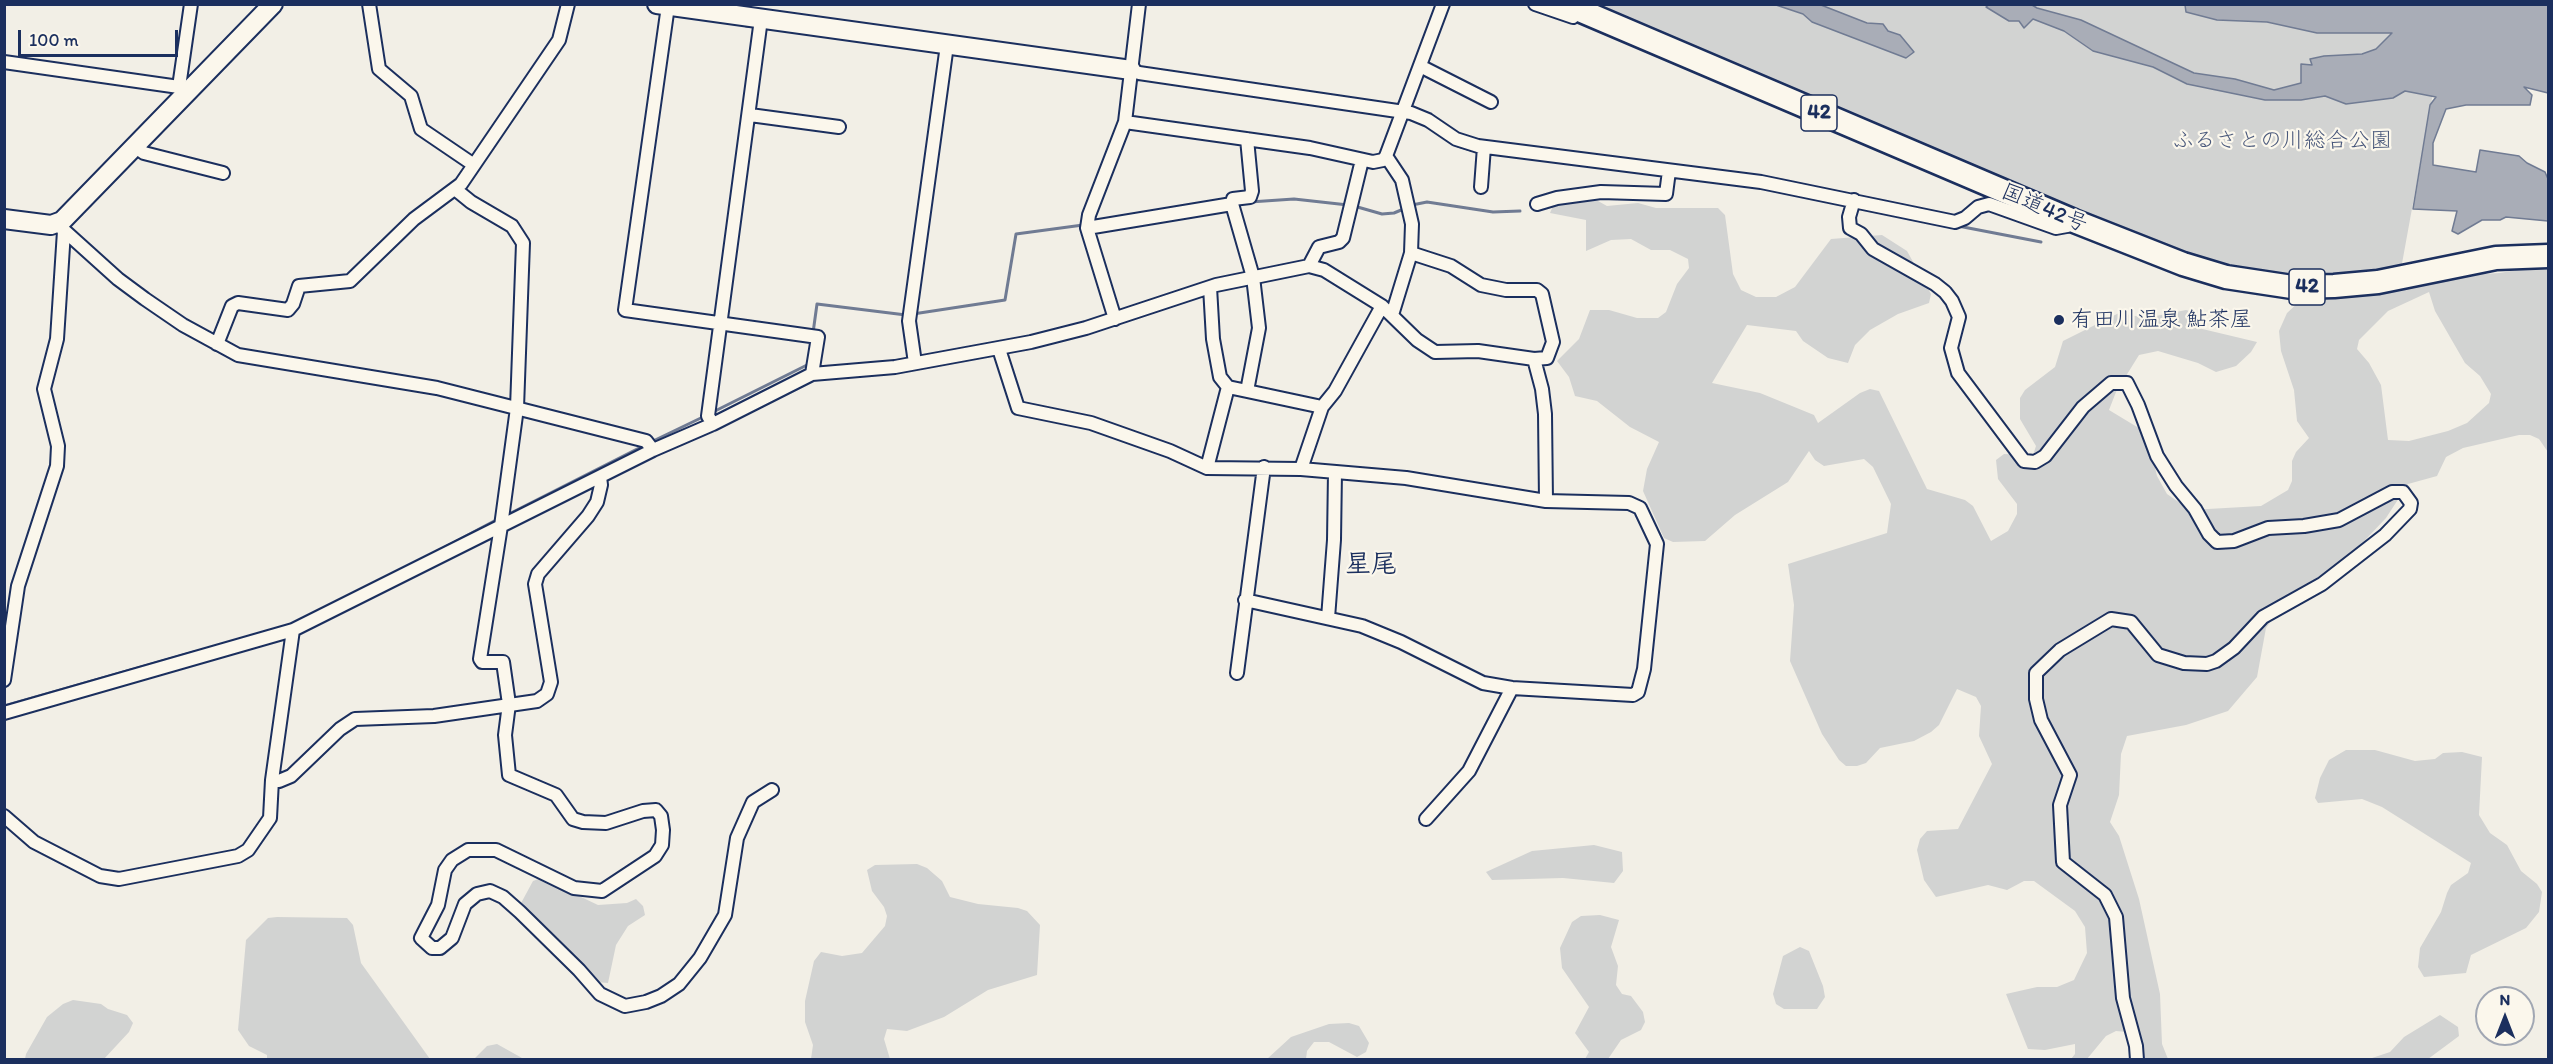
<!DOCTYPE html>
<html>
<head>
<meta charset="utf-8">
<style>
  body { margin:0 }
  #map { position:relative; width:2553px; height:1064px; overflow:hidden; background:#f2efe6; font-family:Itim,sans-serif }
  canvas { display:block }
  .frame { position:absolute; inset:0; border:6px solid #1b2f5e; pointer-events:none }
  .north { position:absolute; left:2475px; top:986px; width:60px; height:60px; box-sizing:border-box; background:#fbf7ec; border:2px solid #a1a7b3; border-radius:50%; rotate:0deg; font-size:16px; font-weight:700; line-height:24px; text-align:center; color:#1b2f5e }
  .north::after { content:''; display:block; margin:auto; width:21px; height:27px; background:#1b2f5e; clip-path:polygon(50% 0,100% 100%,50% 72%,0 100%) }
  .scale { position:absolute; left:18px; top:30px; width:160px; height:27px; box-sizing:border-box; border:3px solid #1b2f5e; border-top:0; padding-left:8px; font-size:18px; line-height:21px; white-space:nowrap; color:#1b2f5e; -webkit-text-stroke:4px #fbf7ec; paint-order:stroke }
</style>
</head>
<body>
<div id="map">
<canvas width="2553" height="1064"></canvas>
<div class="frame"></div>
<div class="north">N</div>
<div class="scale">100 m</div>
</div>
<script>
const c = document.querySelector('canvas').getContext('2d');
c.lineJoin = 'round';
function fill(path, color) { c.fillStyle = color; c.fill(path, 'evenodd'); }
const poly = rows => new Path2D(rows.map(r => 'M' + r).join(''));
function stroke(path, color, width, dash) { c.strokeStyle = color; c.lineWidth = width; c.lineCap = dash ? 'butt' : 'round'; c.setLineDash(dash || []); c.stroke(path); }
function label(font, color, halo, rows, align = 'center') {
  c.font = font + ' Itim,"Klee One",sans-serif'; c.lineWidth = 4.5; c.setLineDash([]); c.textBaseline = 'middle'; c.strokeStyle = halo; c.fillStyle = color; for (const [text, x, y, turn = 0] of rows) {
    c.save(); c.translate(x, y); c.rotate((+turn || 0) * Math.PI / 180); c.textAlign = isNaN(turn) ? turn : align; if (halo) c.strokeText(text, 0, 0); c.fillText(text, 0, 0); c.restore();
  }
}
fill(poly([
  [1579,5,2449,5,2401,269,2303,279,2207,264],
  [1588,200,1598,201,1607,206,1638,203,1656,208,1718,208,1725,215,1733,274,1741,290,1756,297,1776,297,1795,287,1831,239,1882,235,1907,251,1931,294,1929,303,1898,314,1870,330,1855,345,1848,363,1828,358,1803,341,1796,331,1747,325,1712,383,1760,393,1814,415,1818,423,1860,393,1870,389,1879,391,1927,489,1965,500,1973,506,1991,541,2008,531,2017,514,2017,504,1998,479,1996,460,2004,454,2033,455,2036,446,2020,419,2020,398,2025,390,2055,367,2063,341,2119,313,2146,318,2186,310,2197,313,2194,327,2257,342,2251,352,2236,366,2216,372,2198,363,2158,351,2139,355,2116,392,2109,410,2147,433,2157,476,2167,494,2190,510,2261,506,2288,490,2292,481,2292,461,2296,452,2309,438,2297,421,2294,390,2281,351,2279,331,2287,313,2302,299,2312,295,2382,293,2426,277,2500,273,2548,264,2548,452,2539,439,2530,435,2519,435,2463,448,2446,457,2437,476,2408,484,2386,518,2349,557,2307,584,2284,603,2266,628,2257,677,2228,711,2186,725,2127,736,2121,754,2119,795,2110,822,2119,836,2139,899,2160,994,2162,1044,2168,1059,2130,1059,2132,1040,2127,1032,2116,1031,2106,1036,2087,1059,2071,1059,2075,1054,2075,1044,2045,1050,2028,1049,2006,994,2037,987,2057,987,2074,980,2087,953,2085,927,2075,911,2034,881,2024,881,2007,890,1988,885,1936,897,1924,880,1917,850,1920,839,1927,831,1958,829,1992,764,1979,736,1981,706,1976,697,1957,689,1939,725,1931,732,1914,741,1880,748,1866,763,1857,766,1846,766,1839,760,1822,734,1790,661,1794,605,1788,564,1887,533,1891,504,1873,467,1864,459,1824,466,1815,460,1809,451,1788,482,1735,515,1705,541,1673,542,1664,538,1643,491,1647,469,1659,442,1630,427,1597,401,1575,396,1569,377,1557,361,1579,339,1590,310,1609,310,1637,318,1658,318,1666,312,1677,284,1689,268,1688,259,1670,250,1651,250,1631,239,1611,240,1586,251,1586,220,1550,213,1555,201],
  [2429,292,2435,311,2465,363,2480,376,2491,394,2489,403,2467,423,2448,431,2409,441,2388,440,2381,385,2369,363,2357,349,2359,340,2388,311],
  [2346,750,2375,750,2415,761,2435,759,2443,753,2462,752,2482,757,2479,815,2490,833,2507,845,2521,871,2537,884,2542,892,2539,912,2526,928,2471,955,2466,973,2424,977,2418,967,2420,948,2441,912,2447,893,2451,885,2468,873,2471,863,2382,807,2362,799,2318,803,2315,798,2320,778,2329,760],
  [1594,845,1622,852,1623,871,1614,883,1563,878,1492,880,1486,872,1532,851],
  [917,864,927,868,942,881,950,897,978,904,1018,908,1027,911,1040,925,1037,975,988,990,944,1017,907,1031,887,1029,884,1039,890,1059,811,1059,813,1045,805,1022,805,1001,814,961,821,952,842,956,862,953,885,926,887,916,884,907,872,891,867,870,875,865],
  [541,878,598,905,627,903,636,899,643,906,645,915,628,926,616,945,608,983,596,982,520,905,533,881],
  [1600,915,1619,920,1611,947,1618,966,1616,985,1622,994,1631,996,1643,1012,1645,1022,1641,1030,1621,1040,1608,1059,1585,1059,1589,1052,1575,1033,1589,1007,1562,968,1560,948,1572,922,1581,916],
  [277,917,347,918,353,925,361,963,430,1059,267,1059,267,1055,249,1046,238,1030,246,940,268,918],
  [1800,947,1809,951,1823,986,1825,997,1817,1009,1784,1009,1776,1004,1773,994,1783,956],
  [73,1000,101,1004,108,1009,127,1015,133,1023,129,1032,104,1059,25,1059,26,1054,47,1017,63,1004],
  [2440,1015,2458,1027,2459,1036,2428,1059,2369,1059,2390,1052,2404,1037],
  [1349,1023,1359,1026,1369,1043,1366,1052,1357,1057,1329,1042,1314,1042,1307,1051,1306,1059,1267,1059,1291,1037,1329,1024],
  [497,1044,522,1058,523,1059,474,1059,487,1046]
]), '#d2d3d2');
const water = poly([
  [1990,4,2032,5,2037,8,2081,20,2194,73,2235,79,2274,90,2301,83,2301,64,2312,65,2310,59,2324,56,2362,54,2376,49,2392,33,2317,33,2267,22,2217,20,2186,12,2185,5,2548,5,2548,93,2524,87,2532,95,2530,105,2466,105,2446,109,2433,143,2433,165,2476,172,2480,150,2519,156,2527,163,2545,172,2548,179,2548,221,2506,217,2500,220,2482,220,2458,234,2452,231,2457,211,2413,209,2430,105,2436,97,2405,91,2393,98,2346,104,2325,96,2301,100,2265,100,2187,84,2153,67,2093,51,2064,31,2033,19,2024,28,2019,21,2009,21,1986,7,1990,4],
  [1776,5,1821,5,1867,23,1883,24,1888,31,1900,35,1914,52,1906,58,1812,22,1803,14,1776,5]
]);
fill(water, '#a9adb7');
stroke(water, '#707b93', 1.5);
stroke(poly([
  [746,23,746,26,758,27],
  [764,28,781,30],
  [1458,146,1471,150],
  [1250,202,1294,199,1348,205],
  [1412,205,1427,202,1493,212,1520,211],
  [1354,206,1382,214,1394,213,1406,208],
  [1958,226,2041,242],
  [913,314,1005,300,1016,234,1083,225],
  [813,333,817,304,906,315],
  [713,412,809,364],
  [651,442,705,416],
  [507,515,645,445],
  [432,554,498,519],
  [4,706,194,652]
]), '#707b93', 3);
const street = poly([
  [369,4,379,69,411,96,421,129,474,165],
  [1535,4,1573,17],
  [668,6,625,310,818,337,812,374],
  [4,62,179,87],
  [1420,66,1491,102],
  [1131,70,1139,73,1411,113,1428,120,1456,139,1478,146,1761,182,1955,222,1965,218,1978,207,1989,204,2056,228,2067,226,2074,221],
  [182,91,179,87,191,4],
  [750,115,839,127],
  [1125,122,1310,148,1373,162,1383,160,1386,156,1443,4],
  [134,146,144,153,223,173],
  [1386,156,1402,180,1412,224,1411,253,1392,315],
  [1481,187,1484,147],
  [455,189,471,202,512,226,523,243,517,408,501,526,480,659,482,662,503,662,509,704,505,735,509,775,556,795,573,819,583,822,606,823,643,811,656,810,661,816,663,830,662,845,655,856,602,891,574,888,496,850,468,850,452,860,445,870,438,905,421,938,432,948,440,948,452,938,465,904,477,894,490,891,503,897,520,912,579,970,600,994,625,1006,646,1002,661,996,679,984,700,958,725,915,737,838,753,802,772,790],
  [1854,200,1849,217,1850,228,1861,234,1873,249,1935,284,1945,292,1952,301,1959,317,1951,348,1958,373,2024,461,2035,462,2045,456,2083,407,2111,383,2127,383,2138,405,2157,456,2176,486,2195,509,2209,534,2217,542,2234,541,2268,528,2304,526,2339,520,2392,492,2403,492,2411,503,2410,509,2385,535,2322,584,2263,617,2234,648,2216,661,2207,664,2184,663,2158,655,2131,622,2111,619,2060,650,2036,673,2036,699,2041,720,2070,775,2060,805,2063,862,2105,895,2116,917,2123,998,2136,1046,2137,1060],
  [1232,204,1253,277,1259,328,1247,391,1322,407,1301,469],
  [1537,204,1557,198,1601,192,1666,194,1669,171],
  [57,224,118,279,145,299,183,325,238,355,437,388,646,441,653,450],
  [1087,228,1232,204,1233,199,1250,197,1252,191,1247,139],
  [1309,266,1324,270,1382,306,1417,340,1435,352,1478,351,1534,359,1547,358,1553,342,1542,294,1537,290,1506,290,1481,285,1451,266,1411,253],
  [1210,287,1213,339,1220,377,1228,387],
  [1115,319,1087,228,1089,215,1125,122,1139,4],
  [217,344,232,306,238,303,288,310,293,304,299,286,350,281,414,219,461,184,559,40,568,4],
  [999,349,1018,408,1091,423,1170,451,1207,468,1301,469,1406,478,1546,501,1629,503,1640,508,1657,544,1644,669,1638,692,1633,695,1512,688,1483,683,1401,642,1362,626,1245,600],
  [1534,359,1542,389,1545,414,1546,501],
  [915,363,909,321,947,45],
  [1322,407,1335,391,1382,306],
  [713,424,708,416,761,19],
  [1207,468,1228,387,1247,391],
  [1328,618,1334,540,1335,472],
  [1237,673,1264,467],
  [4,680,18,586,57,466,58,446,44,389,57,339,64,231],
  [4,713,293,630,653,450,713,424,812,374,895,367,1031,342,1086,328,1216,285,1309,266,1319,247,1339,242,1343,238,1362,160],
  [272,780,293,630],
  [4,816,34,842,100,876,119,879,238,856,248,850,270,818,272,780,279,781,291,776,340,729,355,719,434,716,537,701,547,694,551,682,535,584,538,574,588,516,597,502,601,485,600,477],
  [1426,819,1469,771,1512,688]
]);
const secondary = poly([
  [657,4,1131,70],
  [4,219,51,225,62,221,273,4]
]);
const highway = poly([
  [1565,4,2074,221,2183,264,2226,277,2292,287,2334,286,2378,282,2496,258,2548,256]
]);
stroke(street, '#1b2f5e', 16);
stroke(secondary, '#1b2f5e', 22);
stroke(highway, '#1b2f5e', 27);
stroke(street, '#fbf7ec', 12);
stroke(secondary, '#fbf7ec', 18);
stroke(highway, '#fbf7ec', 22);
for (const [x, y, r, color] of [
  [2059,320,6,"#1b2f5e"]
]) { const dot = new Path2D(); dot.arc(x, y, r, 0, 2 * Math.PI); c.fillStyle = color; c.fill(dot); stroke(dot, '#fbf7ec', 2); }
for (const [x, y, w] of [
  [1819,113,36],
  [2307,287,36]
]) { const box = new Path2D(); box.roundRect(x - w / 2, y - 18, w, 36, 4.5); c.fillStyle = '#fbf7ec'; c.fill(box); stroke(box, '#1b2f5e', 1.5); }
label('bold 21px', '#1b2f5e', null, [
  ["42",1819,113],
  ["42",2307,287]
]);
label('22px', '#49587b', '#fbf7ec', [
  ["ふるさとの川総合公園",2282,141]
]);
label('22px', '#1b2f5e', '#fbf7ec', [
  ["国道42号",2044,209,23]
]);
label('22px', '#1b2f5e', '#fbf7ec', [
  ["有田川温泉 鮎茶屋",2071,320]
], 'left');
label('bold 26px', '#1b2f5e', '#fbf7ec', [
  ["星尾",1371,565]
]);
</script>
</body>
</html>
